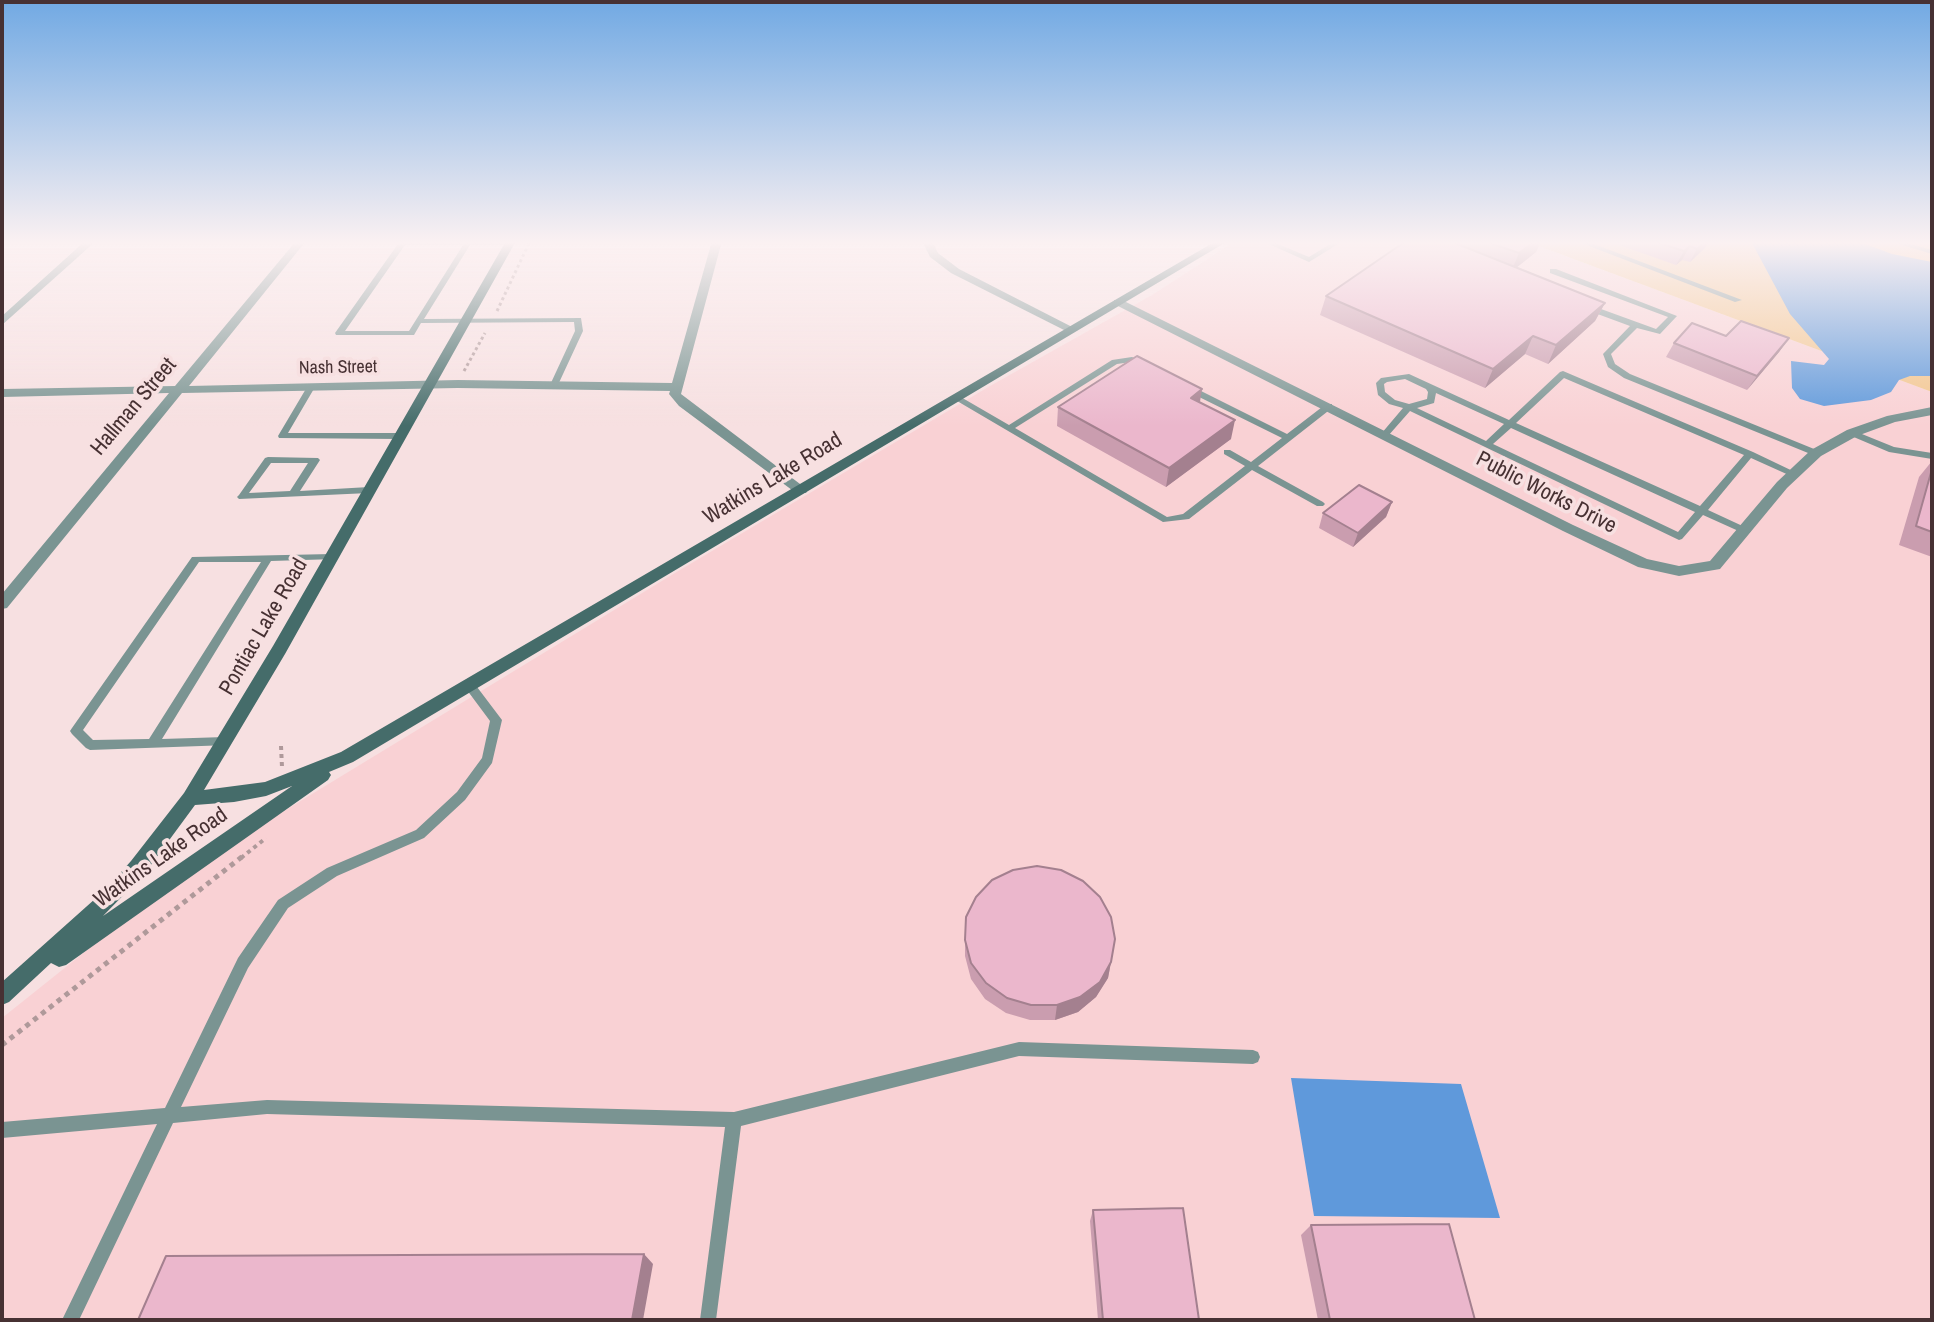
<!DOCTYPE html>
<html>
<head>
<meta charset="utf-8">
<style>
  body { margin:0 }
  #map { position:relative; width:1934px; height:1322px; overflow:hidden; background:#f7e0e1; font-family:"Archivo Narrow",sans-serif }
  canvas { display:block }
  .frame { position:absolute; inset:0; border:4px solid #473133; pointer-events:none }
</style>
</head>
<body>
<div id="map">
<canvas width="1934" height="1322"></canvas>
<div class="frame"></div>
</div>
<script>
const c = document.querySelector('canvas').getContext('2d');
c.lineJoin = 'round';
function fill(path, color) { c.fillStyle = color; c.fill(path, 'evenodd'); }
const poly = rows => new Path2D(rows.map(r => 'M' + r).join(''));
function stroke(path, color, width, dash) { c.strokeStyle = color; c.lineWidth = width; c.lineCap = dash ? 'butt' : 'round'; c.setLineDash(dash || []); c.stroke(path); }
function label(font, color, halo, rows, align = 'center') {
  c.font = font + ' "Archivo Narrow",sans-serif'; c.lineWidth = 7; c.setLineDash([]); c.textBaseline = 'middle'; c.strokeStyle = halo; c.fillStyle = color; for (const [text, x, y, turn = 0] of rows) {
    c.save(); c.translate(x, y); c.rotate((+turn || 0) * Math.PI / 180); c.textAlign = isNaN(turn) ? turn : align; if (halo) c.strokeText(text, 0, 0); c.fillText(text, 0, 0); c.restore();
  }
}
fill(poly([
  [1235,241,1525,241,1932,392,1932,1320,2,1320,2,1018,121,923,248,833,675,573,990,386,1152,295]
]), '#f9d1d4');
fill(poly([
  [1525,241,1932,241,1932,392]
]), '#f2c58c');
fill(poly([
  [1751,241,1857,241,1892,254,1932,262,1932,376,1910,376,1899,380,1891,392,1871,400,1824,406,1800,399,1792,388,1791,361,1824,365,1829,359,1790,314],
  [1291,1078,1461,1084,1500,1218,1314,1216]
]), '#5f99db');
stroke(poly([
  [497,311,530,241],
  [464,371,485,333]
]), '#af999a', 3, [3, 3]);
stroke(poly([
  [281,746,282,767],
  [241,858,266,838]
]), '#af999a', 4, [4, 4]);
stroke(poly([
  [2,1045,243,856]
]), '#af999a', 5, [5, 5]);
fill(poly([
  [400,241,512,241,512,245,470,245,424,319,581,318,583,331,557,387,551,387,550,385,575,331,574,322,421,323,414,335,336,335,335,333,400,241],
  [405,245,463,245,409,331,345,331,405,245],
  [1262,241,1271,241,1309,257,1335,241,1343,241,1309,262,1262,241],
  [1576,241,1586,241,1742,300,1735,302,1576,241],
  [1889,241,1900,241,1932,250,1932,254,1889,241],
  [1550,269,1556,269,1677,316,1660,334,1637,328,1611,354,1615,364,1630,374,1819,451,1819,455,1813,455,1624,378,1608,367,1603,354,1630,326,1584,309,1584,305,1590,305,1656,329,1668,317,1550,273,1550,269],
  [1132,357,1147,364,1143,367,1131,362,1117,364,1015,428,1167,517,1183,514,1245,466,1224,454,1224,450,1230,450,1251,462,1282,438,1187,391,1187,387,1193,387,1287,434,1326,404,1332,404,1332,408,1258,466,1323,502,1325,504,1323,506,1317,506,1252,470,1189,519,1163,522,952,398,956,395,959,396,1009,425,1112,360,1132,357],
  [1563,371,1753,452,1799,474,1794,477,1791,476,1751,458,1708,510,1749,529,1751,531,1749,533,1743,533,1703,515,1682,539,1679,540,1410,411,1388,436,1382,436,1381,434,1403,408,1389,404,1378,395,1376,383,1381,378,1409,374,1509,420,1560,372,1563,371],
  [1564,378,1744,455,1700,506,1516,423,1564,378],
  [1405,379,1426,389,1428,392,1427,399,1409,404,1395,400,1385,392,1384,384,1387,382,1405,379],
  [1436,393,1504,424,1486,441,1417,408,1434,403,1436,393],
  [1511,428,1695,512,1678,532,1493,444,1511,428],
  [311,384,315,387,288,433,399,433,403,436,399,439,279,438,278,436,307,387,311,384],
  [1852,430,1894,447,1932,453,1932,459,1889,452,1849,435,1848,433,1852,430],
  [268,457,318,458,320,460,300,491,369,487,374,490,369,493,239,499,237,497,239,495,265,458,268,457],
  [271,463,308,463,290,491,249,493,271,463],
  [332,554,336,555,337,557,336,559,271,561,162,739,225,737,229,739,231,742,229,745,90,750,86,748,72,734,70,731,72,728,192,557,332,554],
  [199,562,261,562,149,739,93,740,83,730,199,562],
  [470,682,474,683,502,720,492,763,465,800,424,838,337,876,288,908,248,968,181,1107,267,1100,734,1112,1019,1042,1253,1050,1258,1052,1260,1057,1258,1062,1253,1064,1019,1056,741,1126,716,1320,700,1320,725,1127,267,1114,173,1123,79,1320,62,1320,157,1124,2,1138,2,1122,165,1108,238,958,278,900,327,868,416,830,457,792,482,758,490,721,464,686,466,683,470,682]
]), '#7a9492');
fill(poly([
  [85,241,96,241,2,325,2,316,85,241],
  [296,241,306,241,189,386,458,380,672,383,712,241,722,241,681,394,808,490,806,493,796,493,679,406,669,394,670,391,458,388,182,393,7,608,2,609,2,594,169,393,2,397,2,389,175,386,296,241],
  [922,241,932,241,938,253,959,269,1078,330,1068,332,951,273,930,257,922,241],
  [1114,300,1122,300,1573,525,1647,559,1679,566,1710,561,1777,482,1811,450,1847,430,1887,416,1932,407,1932,415,1895,422,1857,436,1821,456,1787,488,1720,569,1679,576,1638,567,1563,531,1114,304,1114,300]
]), '#7a9492');
fill(poly([
  [506,241,516,241,285,654,204,790,265,782,341,752,1216,241,1228,241,353,762,329,772,331,775,328,780,66,965,59,967,51,963,9,1002,2,1005,2,982,105,890,131,861,184,793,273,646,506,241],
  [292,786,103,916,145,873,195,805,234,802,266,796,292,786]
]), '#456c6a');
fill(poly([
  [1406,241,1541,241,1536,252,1517,267,1605,303,1595,321,1548,364,1525,354,1485,388,1320,315,1326,296],
  [1608,241,1709,241,1705,248,1690,262,1682,260,1676,265],
  [1726,336,1789,338,1779,352,1747,390,1666,357,1674,343],
  [1200,402,1231,439,1166,487,1057,426,1058,407],
  [1932,461,1932,557,1899,545,1919,477],
  [1392,502,1386,517,1353,547,1319,528,1323,513],
  [965,940,1111,962,1108,978,1096,997,1078,1012,1055,1020,1030,1020,1006,1013,985,999,971,979,965,956],
  [1093,1210,1199,1320,1098,1320,1090,1221],
  [1311,1225,1475,1320,1318,1320,1301,1235]
]), '#ca9daf');
fill(poly([
  [1535,241,1541,241,1536,252,1511,272,1519,253],
  [1706,241,1709,241,1705,248,1690,262,1697,249],
  [1690,246,1682,260,1676,265,1684,251],
  [1605,303,1595,321,1548,364,1556,345],
  [1533,336,1525,354,1485,388,1493,369],
  [1789,338,1779,352,1747,390,1757,376],
  [1202,389,1199,408,1191,398],
  [1235,420,1231,439,1166,487,1169,468],
  [1392,502,1386,517,1353,547,1358,533],
  [1111,962,1108,978,1096,997,1078,1012,1055,1020,1057,1005],
  [644,1254,653,1264,643,1320,632,1320]
]), '#a4808f');
const building = poly([
  [1406,241,1450,241,1605,303,1556,345,1533,336,1493,369,1326,296,1406,241],
  [1484,241,1535,241,1519,253,1484,241],
  [1653,241,1706,241,1697,249,1690,246,1684,251,1653,241],
  [1741,321,1789,338,1757,376,1674,343,1692,323,1726,336,1741,321],
  [1137,356,1202,389,1191,398,1235,420,1169,468,1058,407,1137,356],
  [1932,469,1932,532,1916,526,1932,469],
  [1359,485,1392,502,1358,533,1323,513,1359,485],
  [1037,866,1061,870,1083,881,1100,897,1111,917,1115,939,1111,962,1100,982,1080,997,1057,1005,1031,1005,1007,998,986,983,971,963,965,940,966,917,976,897,992,880,1013,870,1037,866],
  [1183,1208,1199,1320,1103,1320,1093,1210,1183,1208],
  [1449,1224,1475,1320,1330,1320,1311,1225,1449,1224],
  [644,1254,632,1320,138,1320,166,1256,644,1254]
]);
fill(building, '#ebb7cc');
stroke(building, '#a4808f', 2);
const sky = c.createLinearGradient(0, 0, 0, 426);
sky.addColorStop(0, '#71a9e3');
sky.addColorStop(0.57, '#fbf1f2');
sky.addColorStop(1, '#fbf1f200');
c.fillStyle = sky;
c.fillRect(0, 0, 1934, 426);
label('18px', '#473133', '#f7e0e1', [
  ["Nash Street",338,368,-1]
]);
label('22px', '#473133', '#f7e0e1', [
  ["Hallman Street",134,407,-50],
  ["Watkins Lake Road",773,479,-31],
  ["Public Works Drive",1546,493,27],
  ["Pontiac Lake Road",264,627,-60],
  ["Watkins Lake Road",161,858,-35]
]);
</script>
</body>
</html>
